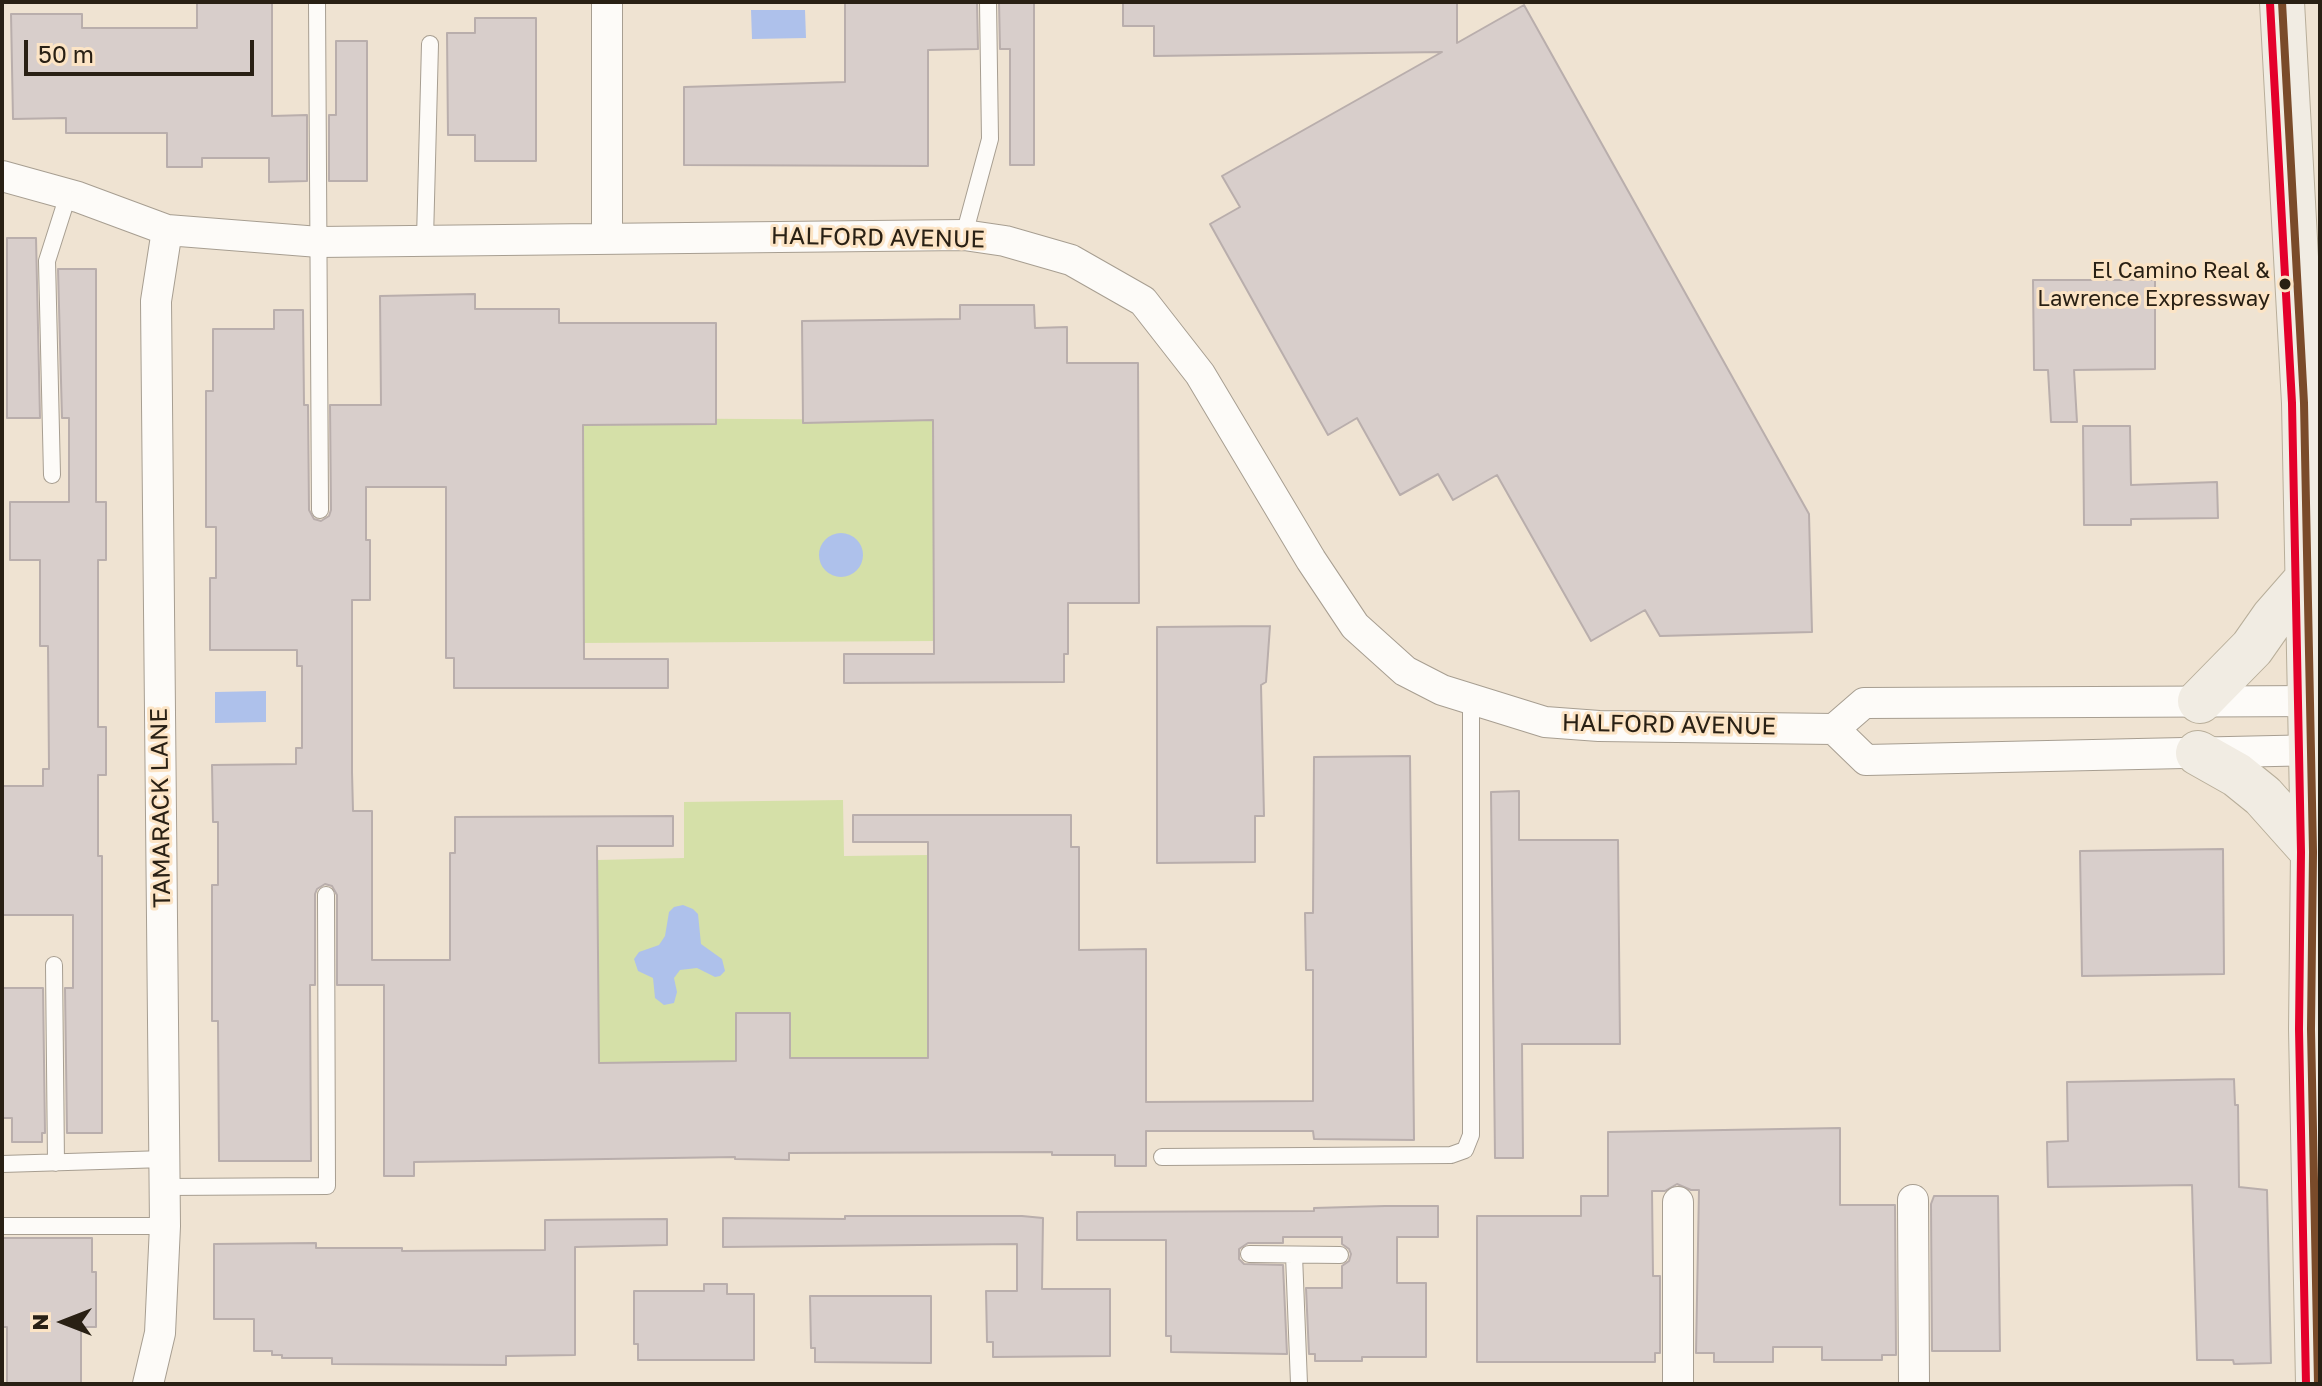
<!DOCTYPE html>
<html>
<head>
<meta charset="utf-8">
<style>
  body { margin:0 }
  #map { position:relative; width:2322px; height:1386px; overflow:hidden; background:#efe3d2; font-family:"Golos Text",sans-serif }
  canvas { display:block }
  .frame { position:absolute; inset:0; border:4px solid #292014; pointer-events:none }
  .north { position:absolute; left:24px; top:1282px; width:80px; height:80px; -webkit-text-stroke:6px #fce4c5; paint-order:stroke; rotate:270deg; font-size:22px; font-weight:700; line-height:32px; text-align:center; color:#292014 }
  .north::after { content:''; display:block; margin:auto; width:28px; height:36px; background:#292014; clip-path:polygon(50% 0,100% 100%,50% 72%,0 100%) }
  .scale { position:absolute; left:24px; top:40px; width:230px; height:36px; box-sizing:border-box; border:4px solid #292014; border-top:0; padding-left:10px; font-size:24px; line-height:28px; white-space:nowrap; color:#292014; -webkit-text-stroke:6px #fce4c5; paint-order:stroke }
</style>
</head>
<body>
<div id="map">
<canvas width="2322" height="1386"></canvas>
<div class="frame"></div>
<div class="north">N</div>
<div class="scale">50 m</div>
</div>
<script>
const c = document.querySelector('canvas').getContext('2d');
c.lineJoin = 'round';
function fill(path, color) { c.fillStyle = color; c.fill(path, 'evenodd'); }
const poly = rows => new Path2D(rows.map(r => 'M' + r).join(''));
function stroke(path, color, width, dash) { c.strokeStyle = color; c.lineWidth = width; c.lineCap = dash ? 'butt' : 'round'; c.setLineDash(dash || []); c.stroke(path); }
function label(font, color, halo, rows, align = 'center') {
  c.font = font + ' "Golos Text",sans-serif'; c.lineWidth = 6; c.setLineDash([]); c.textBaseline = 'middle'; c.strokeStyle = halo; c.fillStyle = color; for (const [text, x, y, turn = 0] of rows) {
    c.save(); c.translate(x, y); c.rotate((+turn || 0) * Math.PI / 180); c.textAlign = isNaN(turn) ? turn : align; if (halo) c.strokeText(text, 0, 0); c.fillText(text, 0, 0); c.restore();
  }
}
fill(poly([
  [579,418,933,420,937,641,580,643],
  [843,800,844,856,928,855,928,1058,790,1058,790,1013,736,1013,736,1061,599,1063,597,860,684,858,684,802]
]), '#d5e0a8');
fill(poly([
  [751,10,805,10,806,38,752,39],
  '819 555a22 22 0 1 1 44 0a22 22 0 1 1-44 0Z',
  [266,691,266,722,215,723,215,692],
  [683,905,693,909,698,914,701,944,722,959,725,971,720,976,715,977,697,968,680,970,674,978,677,992,674,1003,664,1005,655,998,653,978,638,971,634,959,639,952,659,945,665,936,669,912,674,907]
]), '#aec1eb');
const building = poly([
  [197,2,272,2,272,116,307,115,307,181,269,182,269,158,202,158,202,167,167,167,167,133,66,133,66,118,13,119,11,14,82,14,82,28,197,28,197,2],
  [845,2,977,2,978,49,928,50,928,166,684,165,684,87,845,82,845,2],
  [999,2,1034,2,1034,165,1010,165,1010,49,1000,49,999,2],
  [1123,2,1457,2,1457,43,1524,5,1809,514,1812,632,1660,636,1645,610,1591,641,1497,475,1453,500,1438,474,1400,495,1357,418,1328,435,1210,224,1240,207,1222,176,1442,52,1154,56,1154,26,1123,26,1123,2],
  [475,18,536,18,536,161,475,161,475,135,448,135,447,33,475,33,475,18],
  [336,41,367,41,367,181,329,181,329,115,336,115,336,41],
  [7,238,36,238,40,418,7,418,7,238],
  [58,269,96,269,96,502,106,502,106,560,98,560,98,727,106,727,106,775,98,775,98,856,102,856,102,1133,67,1133,65,988,73,988,73,915,2,915,2,786,43,786,43,769,49,769,48,646,40,646,40,560,10,560,10,502,69,502,69,418,62,418,58,269],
  [2033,280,2155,280,2155,369,2074,370,2077,422,2051,422,2048,370,2034,370,2033,280],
  [475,294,475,309,559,309,559,323,716,323,716,424,583,425,584,659,668,659,668,688,454,688,454,658,446,658,446,487,366,487,366,540,370,540,370,600,352,600,352,772,353,811,372,811,372,960,450,960,450,853,455,853,455,817,673,816,673,846,597,846,599,1063,736,1061,736,1013,790,1013,790,1058,928,1058,928,842,853,842,853,815,1071,815,1071,847,1079,847,1079,950,1146,949,1146,1102,1313,1101,1313,970,1306,970,1305,913,1313,913,1314,757,1410,756,1414,1140,1314,1139,1313,1131,1146,1131,1146,1166,1115,1166,1115,1155,1052,1155,1052,1152,789,1153,789,1160,735,1159,735,1157,414,1162,414,1176,384,1176,384,985,337,985,337,895,332,886,325,884,317,889,315,894,315,985,310,985,311,1161,219,1161,218,1021,212,1021,212,885,218,885,218,822,213,822,212,765,296,764,296,748,302,748,302,666,297,666,297,650,210,650,210,578,216,578,216,527,206,527,206,391,213,391,213,329,274,329,274,310,303,310,304,405,308,405,309,510,314,519,321,521,329,516,331,510,330,405,381,405,380,296,475,294],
  [960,305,1034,305,1035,328,1067,327,1067,363,1138,363,1139,603,1068,603,1068,654,1064,654,1064,682,844,683,844,654,934,654,933,420,803,423,802,321,960,319,960,305],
  [2083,426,2130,426,2131,485,2217,482,2218,518,2131,519,2131,525,2084,525,2083,426],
  [1270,626,1266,682,1261,685,1264,816,1255,816,1255,862,1157,863,1157,627,1270,626],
  [1519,791,1519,840,1618,840,1620,1044,1522,1044,1523,1158,1495,1158,1491,792,1519,791],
  [2223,849,2224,974,2082,976,2080,851,2223,849],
  [2,988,43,988,45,1133,42,1133,42,1142,12,1142,12,1118,2,1118,2,988],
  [2234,1079,2235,1105,2238,1105,2239,1187,2267,1190,2271,1363,2234,1364,2233,1360,2197,1360,2192,1185,2048,1187,2047,1142,2068,1141,2067,1082,2234,1079],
  [1840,1128,1840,1205,1895,1205,1896,1355,1882,1355,1882,1360,1822,1360,1822,1347,1773,1347,1773,1362,1714,1362,1714,1353,1696,1353,1699,1190,1691,1190,1677,1184,1665,1191,1652,1191,1653,1276,1660,1276,1660,1353,1655,1353,1655,1362,1477,1362,1477,1216,1581,1216,1581,1196,1608,1196,1608,1132,1840,1128],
  [1934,1196,1998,1196,2000,1351,1932,1351,1931,1204,1934,1196],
  [1385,1206,1438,1206,1438,1237,1397,1237,1397,1283,1426,1283,1426,1357,1362,1357,1362,1361,1315,1361,1315,1354,1309,1354,1306,1288,1342,1288,1342,1266,1349,1261,1351,1254,1349,1249,1342,1244,1342,1237,1283,1237,1283,1243,1248,1243,1239,1249,1239,1259,1244,1264,1283,1265,1287,1354,1171,1352,1171,1336,1166,1336,1166,1240,1077,1240,1077,1212,1314,1211,1314,1208,1385,1206],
  [845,1216,1022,1216,1043,1218,1042,1289,1110,1289,1110,1356,993,1357,993,1342,987,1342,986,1291,1017,1291,1017,1244,723,1247,723,1218,845,1219,845,1216],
  [667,1219,667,1245,575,1247,575,1355,506,1356,506,1365,332,1364,332,1358,282,1358,282,1355,272,1355,272,1351,254,1351,254,1319,214,1319,214,1244,316,1243,316,1248,402,1248,402,1251,545,1250,545,1220,667,1219],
  [2,1238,92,1238,92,1272,96,1272,96,1327,81,1327,81,1384,7,1384,7,1327,2,1327,2,1238],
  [704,1284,727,1284,727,1294,754,1294,754,1360,638,1360,638,1344,634,1344,634,1291,704,1291,704,1284],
  [810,1296,931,1296,931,1363,815,1362,815,1348,811,1348,810,1296]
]);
fill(building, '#d8cecb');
stroke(building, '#b9aeac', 2);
const service = poly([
  [317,2,320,510],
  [964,235,990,139,988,2],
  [425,239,430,44],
  [52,475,47,261,68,195],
  [54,965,56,1163],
  [1162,1157,1451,1155,1465,1150,1471,1135,1471,700],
  [2,1164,165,1159],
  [166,1187,327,1186,326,895],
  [2,1226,165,1226],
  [1249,1254,1340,1255],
  [1294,1255,1299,1384]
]);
const minor = poly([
  [2,176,78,197,167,230,319,242,964,235,1005,241,1071,260,1143,301,1200,374,1311,560,1355,626,1405,671,1442,690,1545,722,1599,726,1834,729,1864,703,2320,701],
  [607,238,607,2],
  [1834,729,1866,760,2320,750],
  [1913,1200,1914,1384],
  [1678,1202,1678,1384],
  [148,1384,160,1333,165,1226,156,301,167,230]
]);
const primary = poly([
  [2282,2,2304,403,2313,852,2311,1029,2318,1384],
  [2200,701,2252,648,2273,618,2308,578],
  [2198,753,2237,775,2263,796,2313,852]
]);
stroke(service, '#a79e91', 18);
stroke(minor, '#a79e91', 32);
stroke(primary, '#b8ae9a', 46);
stroke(service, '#fdfbf8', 16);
stroke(minor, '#fdfbf8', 30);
stroke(primary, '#f1ece3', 44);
stroke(poly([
  [2282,2,2304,403,2313,852,2311,1029,2318,1384]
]), '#7a4b2a', 8);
stroke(poly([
  [2270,3,2292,403,2301,852,2299,1029,2306,1384]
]), '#e4002b', 8);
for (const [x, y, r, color] of [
  [2285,284,7,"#292014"]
]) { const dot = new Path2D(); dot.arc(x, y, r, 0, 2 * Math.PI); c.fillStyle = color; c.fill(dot); stroke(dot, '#fce4c5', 3); }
label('22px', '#292014', '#fce4c5', [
  ["El Camino Real &",2270,271],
  ["Lawrence Expressway",2270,299]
], 'right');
label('24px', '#292014', '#fce4c5', [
  ["HALFORD AVENUE",878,238,1],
  ["HALFORD AVENUE",1669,725,1],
  ["TAMARACK LANE",161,808,-91]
]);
</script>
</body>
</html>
